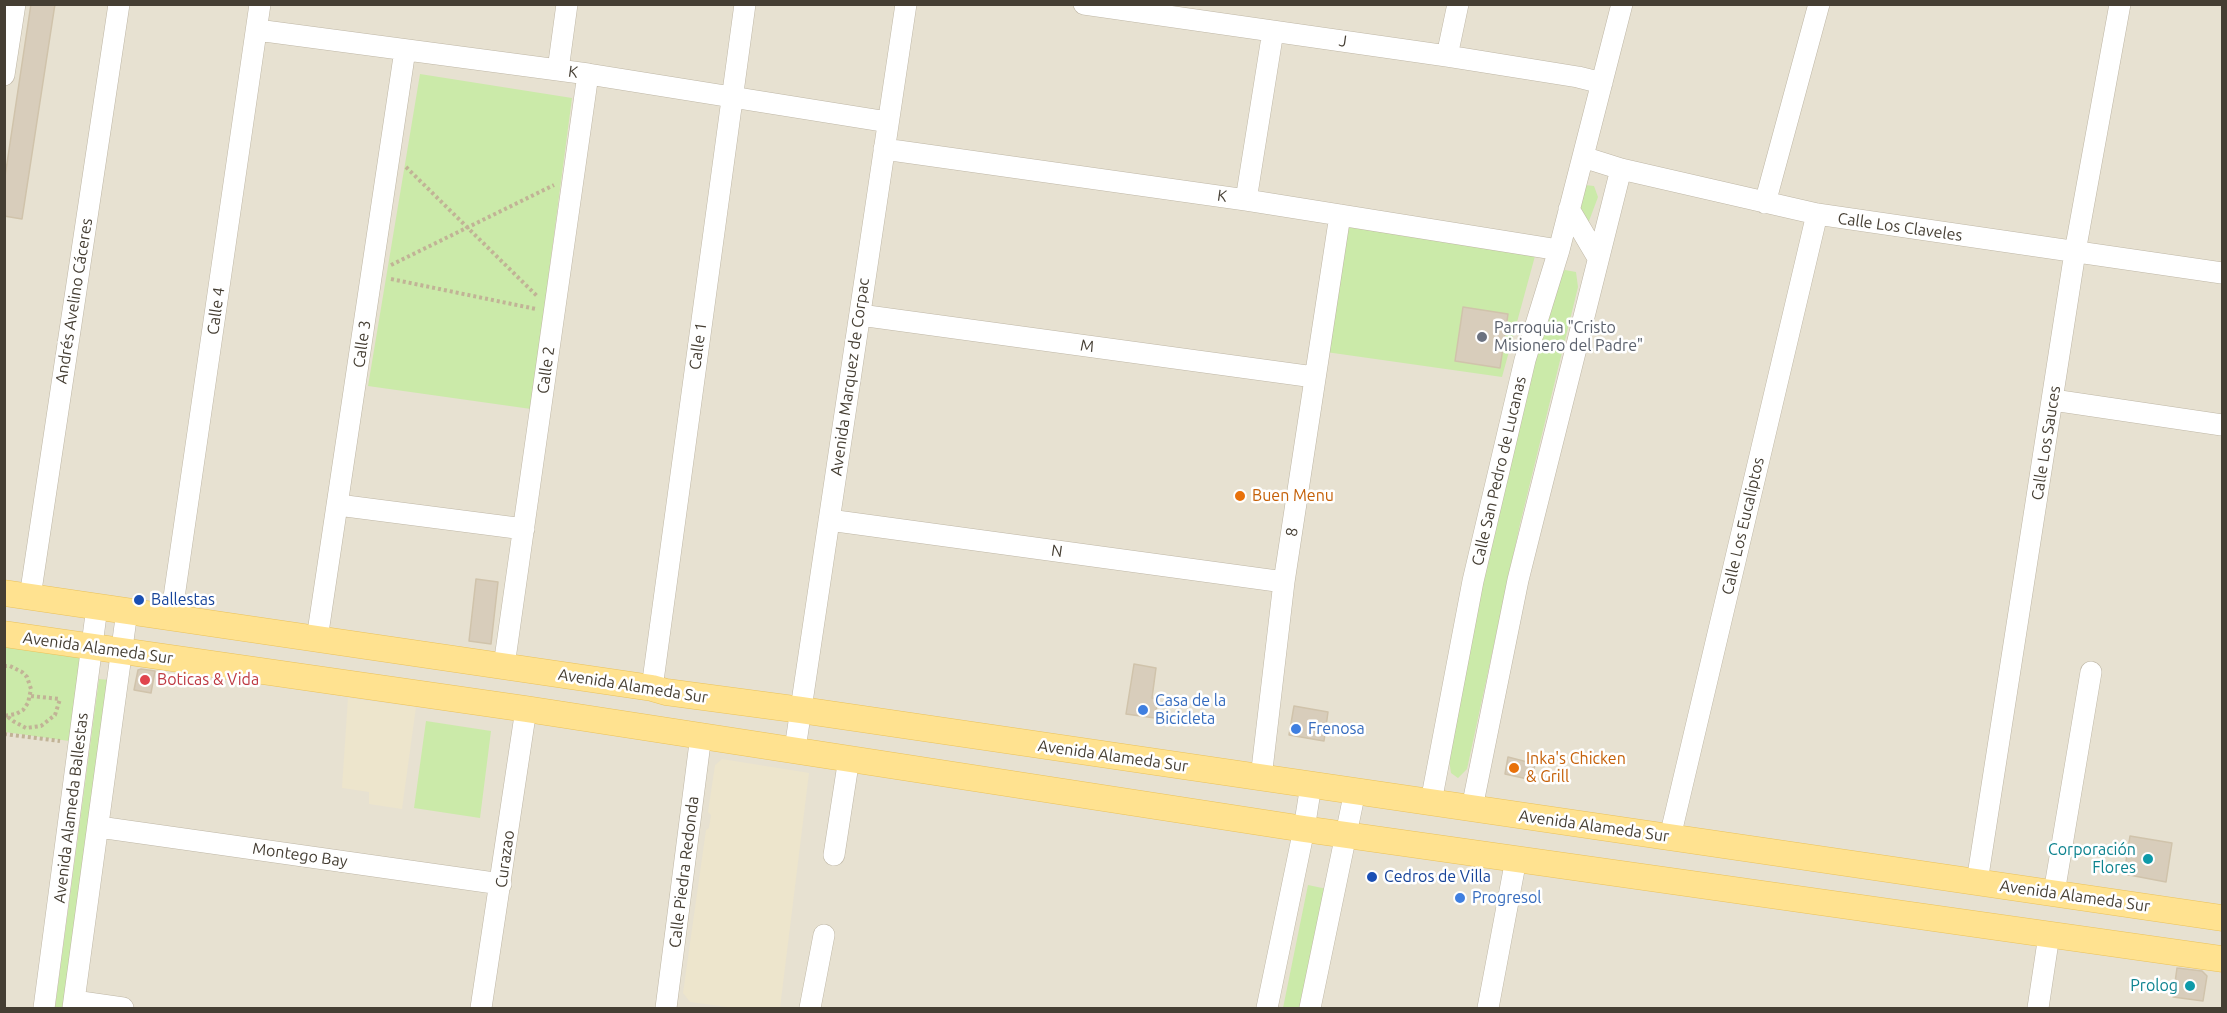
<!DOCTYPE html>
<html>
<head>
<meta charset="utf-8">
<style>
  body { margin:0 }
  #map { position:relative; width:2227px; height:1013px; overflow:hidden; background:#f3efe3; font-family:Ubuntu,sans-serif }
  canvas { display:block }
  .frame { position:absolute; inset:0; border:6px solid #453e33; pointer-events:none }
</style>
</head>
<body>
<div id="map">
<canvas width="2227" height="1013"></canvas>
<div class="frame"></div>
</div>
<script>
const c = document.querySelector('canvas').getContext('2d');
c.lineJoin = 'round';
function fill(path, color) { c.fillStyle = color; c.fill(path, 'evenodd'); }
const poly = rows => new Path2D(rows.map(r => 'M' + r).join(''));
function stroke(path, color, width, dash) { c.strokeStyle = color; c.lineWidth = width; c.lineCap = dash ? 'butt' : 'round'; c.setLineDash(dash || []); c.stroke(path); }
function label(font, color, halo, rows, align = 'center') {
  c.font = font + ' Ubuntu,sans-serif'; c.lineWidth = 5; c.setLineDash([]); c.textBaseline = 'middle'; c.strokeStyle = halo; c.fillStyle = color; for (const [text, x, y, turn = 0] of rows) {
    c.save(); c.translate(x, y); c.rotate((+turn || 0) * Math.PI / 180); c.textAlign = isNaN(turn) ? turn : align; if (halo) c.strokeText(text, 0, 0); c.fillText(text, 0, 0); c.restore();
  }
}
fill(poly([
  [5,5,2222,5,2222,1008,5,1008]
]), '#e7e1d1');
fill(poly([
  [348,698,416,707,402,809,369,804,369,792,342,788],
  [722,759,809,773,780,1008,735,1008,690,1002,683,993,706,830,709,828,711,815,708,812,715,765]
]), '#ede5cc');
fill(poly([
  [420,74,572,98,531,409,368,386],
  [1585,185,1594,186,1598,197,1583,237,1578,192],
  [1346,226,1535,256,1502,377,1326,352],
  [1565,270,1576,272,1578,287,1520,524,1467,769,1458,778,1451,773,1449,760,1494,526,1552,286,1560,273],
  [5,640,81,652,69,741,5,732],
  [99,679,109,680,66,1008,55,1008],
  [426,721,491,731,480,818,414,808],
  [1308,885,1327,889,1302,1008,1283,1008]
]), '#cbeaa9');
const building = poly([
  [31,4,55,4,22,219,4,216,4,183,31,4],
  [1463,307,1508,314,1500,368,1455,361,1463,307],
  [476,579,498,582,491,644,469,641,476,579],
  [1134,664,1156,668,1152,698,1158,699,1155,718,1126,714,1134,664],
  [141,669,155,671,151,693,134,690,138,670,141,669],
  [1294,706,1328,712,1324,741,1289,735,1294,706],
  [1508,757,1535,764,1532,780,1505,774,1508,757],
  [2130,836,2172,843,2166,882,2124,874,2130,836],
  [2177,968,2202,971,2207,976,2203,1001,2173,997,2177,968]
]);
fill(building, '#d8cdbb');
stroke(building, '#d0c3ab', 1.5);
const minor = poly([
  [1084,4,1447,56,1578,77,1602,83],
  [257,30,588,74,888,122],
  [1447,56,1458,4],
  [558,70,567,4],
  [4,75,15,4],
  [884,149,1246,200,1559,250],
  [1583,157,1621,169,1817,214,2222,273],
  [1246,200,1273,31],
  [1765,203,1819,4],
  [1569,209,1598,258],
  [860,315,1314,377],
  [2053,400,2222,425],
  [338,505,524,529],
  [829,520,1284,582],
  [30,597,119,4],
  [171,618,260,4],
  [317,639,405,50],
  [504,666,588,74],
  [652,688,745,4],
  [795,749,906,4],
  [1261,778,1284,582,1340,215],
  [1431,802,1473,581,1525,360,1559,250,1622,4],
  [1472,808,1518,580,1621,169],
  [99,827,501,884],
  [1670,837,1817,214],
  [834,855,849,758],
  [1977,882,2075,252,2120,4],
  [2054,893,2091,672],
  [74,1001,123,1008],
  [44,1008,97,607],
  [73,1008,127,611],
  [481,1008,526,709],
  [666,1008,701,735],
  [810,1008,824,935],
  [1267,1008,1304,829,1311,785],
  [1310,1008,1355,791],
  [1488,1008,1516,859],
  [2038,1008,2049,935]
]);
const major = poly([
  [4,593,652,688,666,692,801,710,2222,918],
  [4,634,526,709,1304,829,2222,959]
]);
stroke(minor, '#bfb7a6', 22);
stroke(major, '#eac25b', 27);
stroke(poly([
  [406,167,537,296],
  [391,265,554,185],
  [391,279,536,309],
  [4,666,10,666,22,672,27,677,31,689,28,703,23,710,16,714,4,716],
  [31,696,60,699],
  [8,717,13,721,26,728,41,726,55,715,60,699],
  [4,734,60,741]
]), '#c1b396', 4, [3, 3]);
stroke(minor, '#fff', 21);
stroke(major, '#ffe290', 26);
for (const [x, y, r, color] of [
  [1482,337,6,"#6b7280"],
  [1240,496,6,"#e8710a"],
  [139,600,6,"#1a4fb4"],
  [145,680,6,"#e0444e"],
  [1143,710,6,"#3f7fe0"],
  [1296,729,6,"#3f7fe0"],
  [1514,768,6,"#e8710a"],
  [2148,859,6,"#0f9aa8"],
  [1372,877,6,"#1a4fb4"],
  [1460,898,6,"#3f7fe0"],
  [2190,986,6,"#0f9aa8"]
]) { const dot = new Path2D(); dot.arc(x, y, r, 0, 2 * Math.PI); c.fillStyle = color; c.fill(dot); stroke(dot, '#fff', 2); }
label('16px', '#453e33', '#fff', [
  ["J",1343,41,8],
  ["K",573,72,8],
  ["K",1222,196,8],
  ["Calle Los Claveles",1900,227,8],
  ["Andrés Avelino Cáceres",74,301,-81],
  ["Calle 4",216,311,-82],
  ["Calle 3",362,344,-82],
  ["Calle 1",698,346,-82],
  ["M",1087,346,8],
  ["Calle 2",546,370,-82],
  ["Avenida Marquez de Corpac",850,377,-82],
  ["Calle Los Sauces",2046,443,-81],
  ["Calle San Pedro de Lucanas",1499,471,-77],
  ["Calle Los Eucaliptos",1743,526,-77],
  ["8",1292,532,-82],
  ["N",1057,551,8],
  ["Avenida Alameda Sur",98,648,8],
  ["Avenida Alameda Sur",633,686,9],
  ["Avenida Alameda Sur",1113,756,8],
  ["Avenida Alameda Ballestas",71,808,-83],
  ["Avenida Alameda Sur",1594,826,8],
  ["Montego Bay",300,855,8],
  ["Curazao",505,859,-82],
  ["Calle Piedra Redonda",684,872,-83],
  ["Avenida Alameda Sur",2075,896,8]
]);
label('16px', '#5b616d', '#fff', [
  ["Parroquia \"Cristo",1494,328],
  ["Misionero del Padre\"",1494,346]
], 'left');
label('16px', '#c56008', '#fff', [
  ["Buen Menu",1252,496],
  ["Inka's Chicken",1526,759],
  ["& Grill",1526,777]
], 'left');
label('16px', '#164399', '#fff', [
  ["Ballestas",151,600],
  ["Cedros de Villa",1384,877]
], 'left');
label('16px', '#be3a42', '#fff', [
  ["Boticas & Vida",157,680]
], 'left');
label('16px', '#366cbe', '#fff', [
  ["Casa de la",1155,701],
  ["Bicicleta",1155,719],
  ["Frenosa",1308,729],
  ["Progresol",1472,898]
], 'left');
label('16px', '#0d838f', '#fff', [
  ["Corporación",2136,850],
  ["Flores",2136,868],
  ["Prolog",2178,986]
], 'right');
</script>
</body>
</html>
